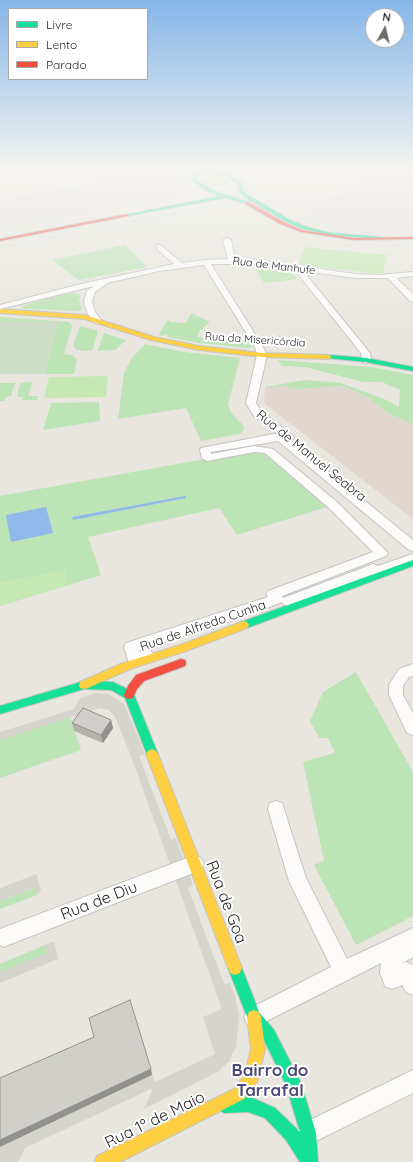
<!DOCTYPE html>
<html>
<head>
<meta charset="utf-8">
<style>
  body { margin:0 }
  #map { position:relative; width:413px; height:1162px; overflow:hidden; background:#e8e6de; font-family:Quicksand,sans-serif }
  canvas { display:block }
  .legend { position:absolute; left:8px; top:8px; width:140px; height:72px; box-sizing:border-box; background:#fff; border:1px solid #a9a9a9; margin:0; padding:5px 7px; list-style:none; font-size:12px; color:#292929 }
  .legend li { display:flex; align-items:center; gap:8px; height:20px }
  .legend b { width:20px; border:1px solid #a9a9a9 }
  .north { position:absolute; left:365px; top:8px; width:40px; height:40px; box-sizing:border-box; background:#fff; border:1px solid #a9a9a9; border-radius:50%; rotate:8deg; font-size:11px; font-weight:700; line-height:16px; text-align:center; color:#292929 }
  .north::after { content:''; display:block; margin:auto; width:14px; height:18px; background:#6c6b68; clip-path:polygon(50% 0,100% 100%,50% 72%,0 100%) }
</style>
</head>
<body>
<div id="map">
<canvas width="413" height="1162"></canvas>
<ul class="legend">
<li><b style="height:5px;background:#16e098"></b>Livre</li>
<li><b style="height:5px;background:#ffcf43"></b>Lento</li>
<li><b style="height:5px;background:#f24e42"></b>Parado</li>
</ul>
<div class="north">N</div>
</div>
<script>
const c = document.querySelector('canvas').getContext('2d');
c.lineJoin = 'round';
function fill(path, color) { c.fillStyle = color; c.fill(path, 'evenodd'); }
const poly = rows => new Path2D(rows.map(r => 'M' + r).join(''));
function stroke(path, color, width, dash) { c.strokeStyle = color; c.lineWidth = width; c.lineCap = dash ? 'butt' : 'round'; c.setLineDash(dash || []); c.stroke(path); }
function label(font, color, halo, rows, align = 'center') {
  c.font = font + ' Quicksand,sans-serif'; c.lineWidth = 4; c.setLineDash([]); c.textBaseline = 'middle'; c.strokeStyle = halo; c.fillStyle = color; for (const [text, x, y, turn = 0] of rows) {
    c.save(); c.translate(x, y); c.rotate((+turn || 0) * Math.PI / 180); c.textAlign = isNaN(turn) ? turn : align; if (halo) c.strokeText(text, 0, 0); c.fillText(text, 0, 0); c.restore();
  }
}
fill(poly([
  [387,170,413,170,413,233,369,234,332,228,306,218,319,205,320,201,341,195,375,171],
  [164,173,186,185,191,189,191,191,182,195,0,229,0,200,144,174,153,176]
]), '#e4e0e1');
fill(poly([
  [279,386,298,389,342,386,369,398,389,414,413,424,413,519,265,404,264,399,265,387,271,388]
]), '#e2d7cf');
fill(poly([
  [204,173,219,174,231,181,226,185,209,186,204,184,195,177],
  [125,245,147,267,79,280,52,260],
  [252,263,290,269,297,279,264,283,255,268,261,267,259,264,253,265],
  [68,293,77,294,81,296,79,299,82,310,80,311,22,309,24,305],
  [191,313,210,322,200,331,197,337,235,341,248,339,253,347,249,348,199,343,167,337,168,335,165,334,163,336,159,335,167,321,169,320,170,322,186,323],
  [0,317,69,322,72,326,64,354,72,355,77,360,74,374,44,374,59,322,0,322],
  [80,326,98,331,92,351,77,350,73,346],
  [104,333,126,340,115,350,98,351],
  [145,344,184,352,240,358,228,404,231,413,243,425,244,430,240,434,201,441,186,408,118,419,124,373,131,359],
  [278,360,371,367,413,375,413,424,389,414,369,398,343,386,298,389,279,386,271,388,265,387,305,380,341,383,384,399,399,407,400,390,382,382,363,382,305,367,282,366],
  [32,382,28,396,38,396,37,400,22,400,23,397,17,397,20,383],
  [0,383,15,383,11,396,6,397,5,401,0,401],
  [99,402,100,421,43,430,51,403],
  [260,449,333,505,237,535,219,508,88,537,101,575,0,606,0,496],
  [356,672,413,772,413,916,356,945,314,865,324,861,303,762,335,753,328,738,319,738,310,721,323,692],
  [70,717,81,750,0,778,0,740],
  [36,888,37,895,0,909,0,901],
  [45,945,47,953,0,972,0,964]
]), '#bde4b6');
fill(poly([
  [0,322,59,322,44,374,0,374]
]), '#ceddc5');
fill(poly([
  [305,247,387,255,383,274,298,265],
  [108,376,106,397,44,398,49,377],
  [65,570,67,585,0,606,0,582]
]), '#c6e9b4');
fill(poly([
  [94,693,109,694,121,702,125,706,145,754,139,756,171,840,176,838,193,885,188,888,224,984,230,983,235,996,239,1016,236,1047,229,1061,219,1071,144,1109,153,1088,25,1148,18,1162,0,1162,0,1147,152,1075,155,1082,215,1054,203,1017,222,1009,132,759,115,717,109,710,100,708,0,740,0,732,74,709,80,698],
  [37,874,41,891,37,895,35,888,0,901,0,888],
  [54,941,58,959,0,983,0,972,47,953,45,945]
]), '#d6d5cd');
fill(poly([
  [185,496,186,498,73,520,72,517],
  [46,507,53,533,11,542,6,515]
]), '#90b8eb');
const street = poly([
  [227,238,231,240,235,259,258,260,355,274,379,275,413,272,413,276,396,278,413,294,413,301,410,301,388,278,355,278,303,271,370,353,371,360,366,363,363,362,361,353,294,269,258,264,211,264,263,347,267,355,256,403,261,411,293,436,294,438,291,441,413,540,413,551,409,550,278,441,211,452,211,454,254,446,273,449,337,502,388,553,386,556,282,596,283,598,368,566,373,564,378,566,413,554,413,563,376,577,371,575,293,604,288,606,283,604,282,602,252,614,139,650,140,652,146,649,151,651,153,655,151,659,135,666,130,664,128,660,124,647,126,643,268,597,266,594,268,591,373,552,329,508,265,453,254,452,207,461,202,458,200,450,201,448,274,434,278,434,253,415,246,403,257,355,255,347,204,265,159,271,107,283,95,292,92,301,95,312,102,321,98,324,95,323,87,313,84,301,87,291,94,286,0,309,0,305,81,284,174,264,157,249,157,245,160,245,182,263,206,260,228,259,223,240,227,238],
  [413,664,413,676,409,677,403,686,403,695,413,713,413,735,407,733,389,695,389,685,399,669,413,664],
  [276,801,282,803,306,878,347,959,413,928,413,957,401,964,406,962,413,965,413,995,406,992,402,985,392,989,385,986,380,973,381,963,261,1024,254,1027,247,1024,244,1017,247,1010,331,967,289,881,268,809,270,803,276,801],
  [195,855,201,858,204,864,201,870,3,947,0,945,0,929,195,855],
  [413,1070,413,1093,316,1141,308,1144,300,1141,297,1133,300,1125,413,1070]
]);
const fast = poly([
  [205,170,226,173,227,170,231,170,229,175,241,182,244,192,248,195,290,220,307,227,331,233,381,237,383,238,381,239,331,235,303,229,286,222,244,197,240,192,238,184,226,176,208,172,197,174,194,176,197,180,214,191,249,202,249,204,225,198,127,216,125,215,220,196,210,193,194,182,190,176,195,172,205,170],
  [329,355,366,358,413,367,413,371,366,362,327,358,326,357,329,355],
  [413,560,413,566,247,628,241,628,239,625,241,622,413,560],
  [84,681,113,682,133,692,158,754,156,757,152,759,148,757,125,698,111,690,84,689,0,714,0,706,84,681],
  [235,961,240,963,259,1012,274,1030,301,1083,316,1133,318,1162,300,1162,286,1140,265,1118,248,1112,224,1113,219,1110,216,1105,219,1100,224,1097,248,1096,275,1108,300,1132,286,1085,264,1040,249,1022,228,968,230,963,235,961]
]);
const slow = poly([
  [0,309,85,315,154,337,199,346,262,353,329,355,332,357,329,359,262,357,199,350,151,340,84,319,0,313,0,309],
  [244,621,247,622,249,625,247,628,186,651,130,669,88,688,84,689,80,688,79,685,80,682,123,663,180,645,244,621],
  [152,749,156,751,158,754,242,968,240,973,235,975,230,973,228,968,146,754,148,751,152,749],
  [254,1010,259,1012,261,1017,265,1049,257,1082,244,1099,120,1162,95,1162,97,1156,234,1089,245,1074,251,1049,247,1017,249,1012,254,1010]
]);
const jam = poly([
  [245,202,249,202,284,222,302,230,354,238,413,237,413,239,354,240,301,232,280,224,245,204,245,202],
  [127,214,129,216,0,241,0,239,127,214],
  [181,659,185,660,186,663,185,666,144,681,137,689,133,698,129,699,125,698,124,695,128,686,136,675,181,659]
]);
stroke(street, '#c5c4c4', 2);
stroke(fast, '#c5c4c4', 2);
stroke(slow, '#c5c4c4', 2);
stroke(jam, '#c5c4c4', 2);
fill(street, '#fcfbfa');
fill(fast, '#16e098');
fill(slow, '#ffcf43');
fill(jam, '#f24e42');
stroke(poly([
  [0,248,203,208]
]), '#ddddde', 1);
const rail = poly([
  [0,173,21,170]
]);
stroke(rail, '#ddddde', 2.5);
stroke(rail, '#fff', 1.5, [4.5]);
fill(poly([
  [111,720,113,728,103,743,74,731,72,723]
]), '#b4b2ad');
fill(poly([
  [111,720,113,728,103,743,101,735],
  [151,1069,152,1075,0,1147,0,1140]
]), '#92918d');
const building = poly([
  [83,708,111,720,101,735,72,723,83,708],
  [130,1000,151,1069,0,1140,0,1078,94,1037,89,1018,130,1000]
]);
fill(building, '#d1cfc9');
stroke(building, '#92918d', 1);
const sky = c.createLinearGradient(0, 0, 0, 332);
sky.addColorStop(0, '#85b6e9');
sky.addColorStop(0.51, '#f5f4f0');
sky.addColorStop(1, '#f5f4f000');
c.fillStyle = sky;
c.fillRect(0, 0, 413, 332);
label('11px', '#292929', '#fff', [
  ["Rua de Manhufe",274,266,7],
  ["Rua da Misericórdia",255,340,4]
]);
label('13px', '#292929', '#fff', [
  ["Rua de Manuel Seabra",311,456,39],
  ["Rua de Alfredo Cunha",203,626,-19]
]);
label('16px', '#292929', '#fff', [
  ["Rua de Diu",99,901,-21],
  ["Rua de Goa",226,902,69],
  ["Rua 1º de Maio",155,1120,-26]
]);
label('bold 17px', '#4e497a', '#fff', [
  ["Bairro do",270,1071],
  ["Tarrafal",270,1091]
]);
</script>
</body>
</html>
